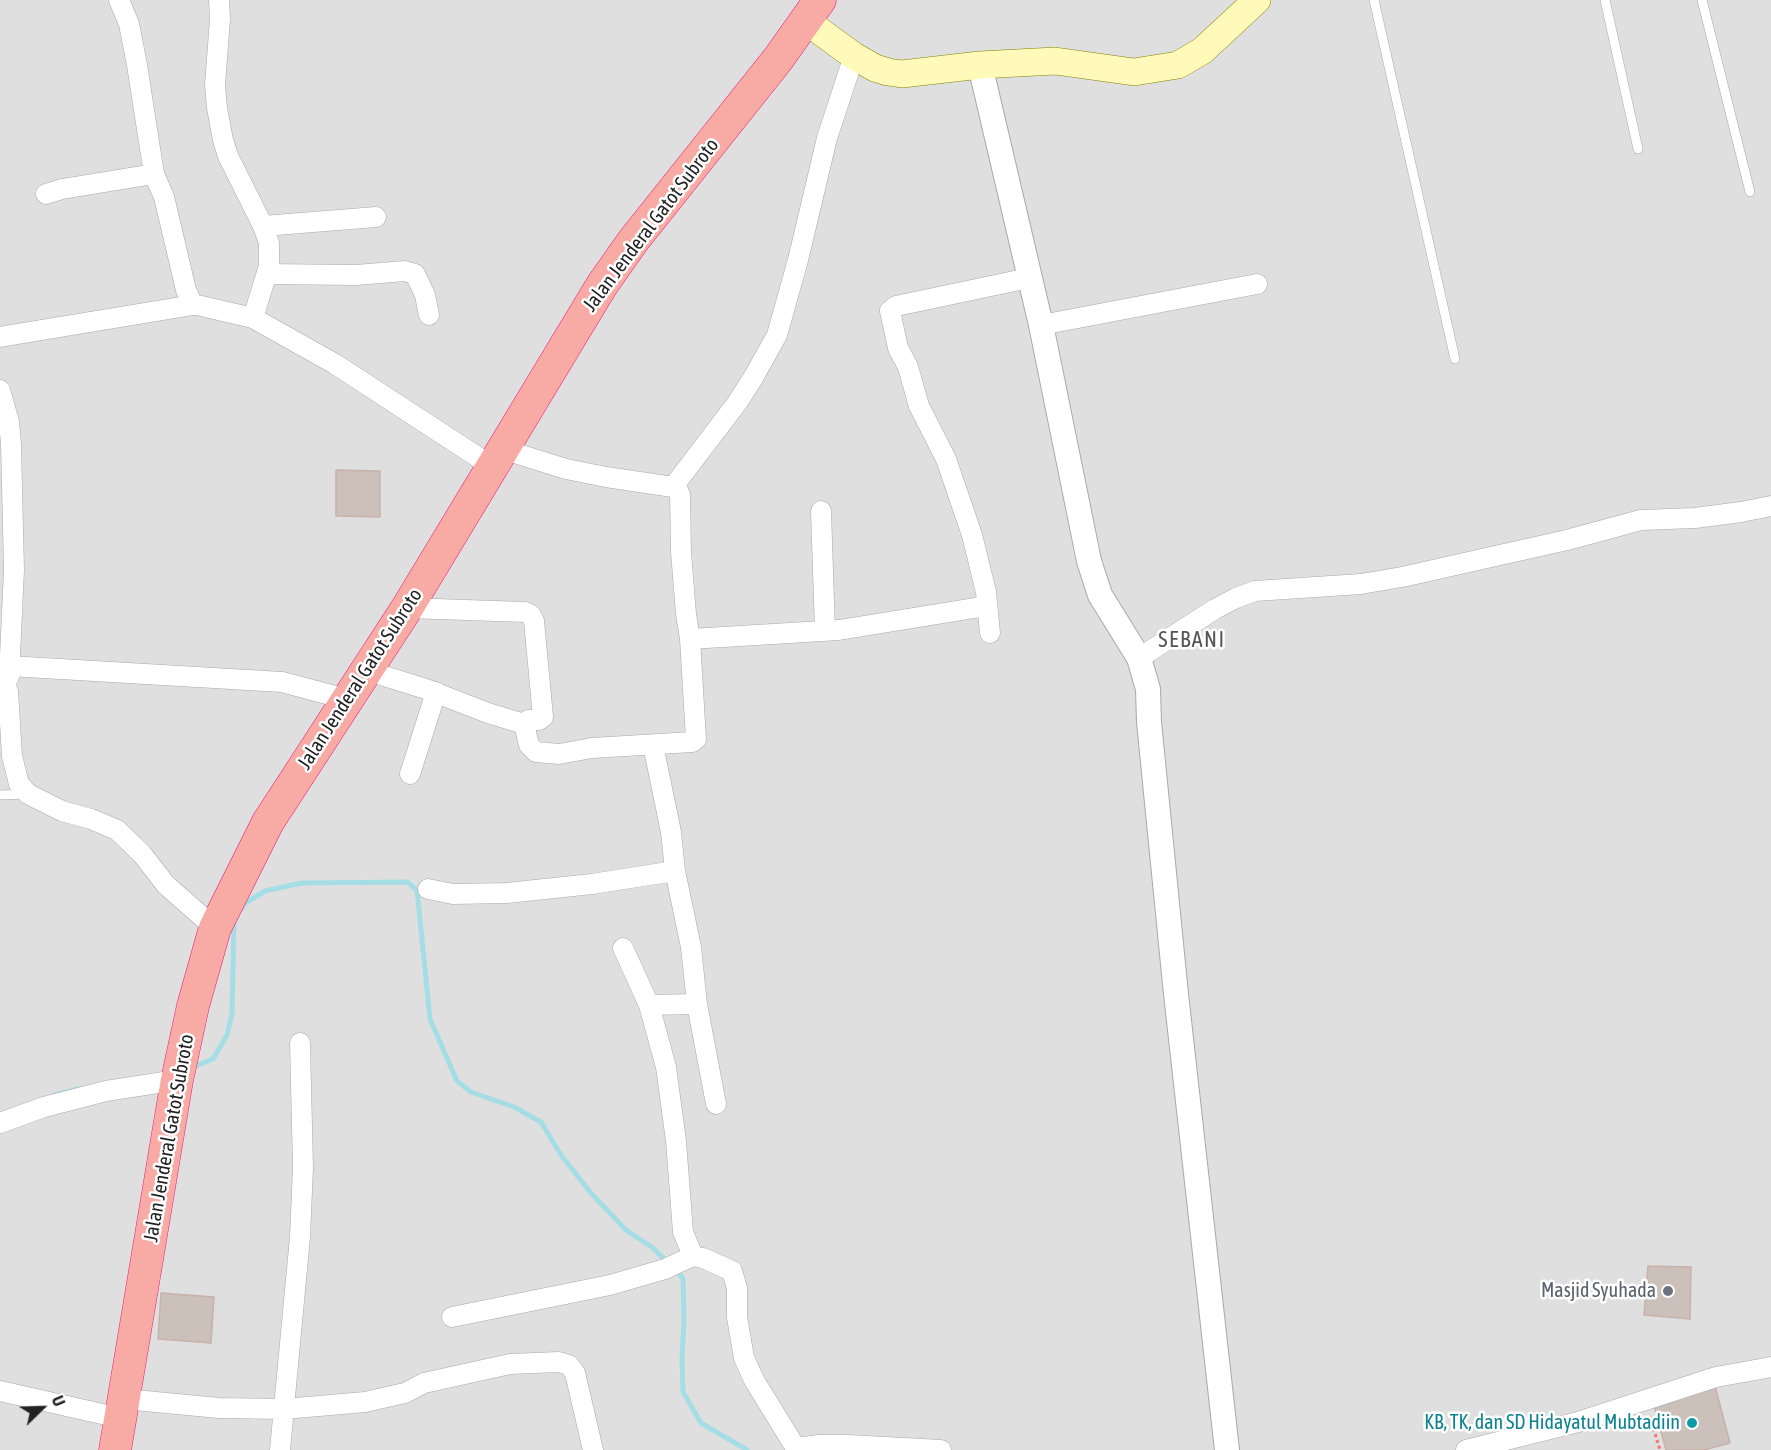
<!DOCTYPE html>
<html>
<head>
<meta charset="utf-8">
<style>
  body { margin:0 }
  #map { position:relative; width:1771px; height:1450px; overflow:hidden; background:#f3eee8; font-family:"Asap Condensed",sans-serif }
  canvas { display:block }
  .north { position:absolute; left:12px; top:1378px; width:60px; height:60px; -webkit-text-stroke:4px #fff; paint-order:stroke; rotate:67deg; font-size:16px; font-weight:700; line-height:24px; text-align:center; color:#222 }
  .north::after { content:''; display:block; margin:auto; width:21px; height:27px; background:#222; clip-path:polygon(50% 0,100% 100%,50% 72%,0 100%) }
</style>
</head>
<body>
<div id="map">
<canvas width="1771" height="1450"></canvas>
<div class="north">U</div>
</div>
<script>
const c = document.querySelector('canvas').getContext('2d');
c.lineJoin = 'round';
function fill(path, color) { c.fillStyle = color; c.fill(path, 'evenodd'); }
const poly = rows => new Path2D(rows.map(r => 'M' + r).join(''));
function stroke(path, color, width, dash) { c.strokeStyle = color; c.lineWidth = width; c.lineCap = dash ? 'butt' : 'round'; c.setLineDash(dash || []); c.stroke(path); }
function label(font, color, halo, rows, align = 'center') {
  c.font = font + ' "Asap Condensed",sans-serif'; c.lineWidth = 5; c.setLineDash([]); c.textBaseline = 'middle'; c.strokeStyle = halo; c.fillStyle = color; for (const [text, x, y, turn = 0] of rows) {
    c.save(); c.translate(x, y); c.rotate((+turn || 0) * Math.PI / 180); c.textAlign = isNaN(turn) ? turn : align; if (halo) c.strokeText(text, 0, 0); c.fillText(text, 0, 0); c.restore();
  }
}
fill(poly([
  [0,0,1771,0,1771,1450,0,1450]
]), '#e0dfdf');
stroke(poly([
  [241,910,244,904,265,891,302,883,407,882,417,890,430,1019,457,1081,471,1092,514,1107,541,1122,561,1155,590,1192,626,1230,653,1248,667,1262],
  [190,1068,213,1059,227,1035,232,1014,234,921,236,918],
  [55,1095,78,1089],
  [674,1269,683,1278,684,1321,682,1359,683,1392,701,1423,747,1450]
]), '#a5dde4', 5);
const building = poly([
  [336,470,380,471,380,517,336,516,336,470],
  [1648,1266,1691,1267,1690,1319,1644,1315,1648,1266],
  [161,1293,214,1297,211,1343,158,1339,161,1293],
  [1715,1386,1730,1443,1704,1450,1666,1450,1653,1402,1715,1386]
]);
fill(building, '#ccc0ba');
stroke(building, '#c6b2a9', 1.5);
const service = poly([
  [1374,0,1455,359],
  [1605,0,1638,149],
  [1702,0,1750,192],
  [0,795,25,794]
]);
const minor = poly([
  [119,0,129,24,137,65,154,174,164,197,186,290,193,305,197,305,253,318,335,364,493,467],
  [219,0,220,19,215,85,217,108,223,140,228,156,263,226,269,243,269,266,253,318],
  [46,194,62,189,154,174],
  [263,226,376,217],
  [267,274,356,275,405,271,415,274,425,295,429,315],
  [1041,325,1257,284],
  [0,337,193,305],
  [0,390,9,422,11,444,14,570,9,677],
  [673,487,737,403,753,378,777,335,798,260,827,138,854,56],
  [821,511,825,631],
  [407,608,525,612,531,615,534,621,543,717,539,720,528,720,524,724,529,745,536,752,559,754,592,748,692,742,696,739,690,639,686,614,681,552,680,495,678,490,673,487,606,477,566,469,502,449],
  [990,633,986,592,972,535,946,459,919,406,908,367,898,348,890,311,896,306,1029,278],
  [690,639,839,630,987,606],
  [1139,658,1215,609,1236,598,1255,591,1361,584,1402,577,1567,540,1641,520,1695,518,1741,512,1771,506],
  [9,666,282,682,346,699],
  [365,670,426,689,488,713,524,724],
  [0,691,8,691,12,756,19,784,28,794,62,811,91,819,117,830,142,854,166,885,215,928],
  [653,745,671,832,675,871,691,947,697,1004,716,1104],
  [410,774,436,692],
  [428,889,453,894,507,893,592,884,675,871],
  [623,948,649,1005,666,1067,676,1141,683,1232,693,1256,703,1258,732,1271,737,1288,737,1317,744,1358,754,1380,797,1450],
  [649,1005,697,1004],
  [0,1123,44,1107,106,1091,177,1080],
  [452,1317,610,1285,665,1269,693,1256],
  [0,1391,120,1418],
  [124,1399,219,1408,284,1409,365,1402,405,1393,424,1383,510,1364,559,1362,569,1365,575,1373,593,1450],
  [796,1448,819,1445,848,1445,941,1450],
  [280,1450,300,1237,303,1168,300,1043],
  [1466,1450,1578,1422,1716,1377,1771,1367]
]);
const tertiary = poly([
  [980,65,1041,325,1089,561,1100,595,1139,658,1148,689,1149,722,1176,994,1227,1450]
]);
const secondary = poly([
  [806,21,854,56,875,68,888,72,902,74,980,65,1055,61,1134,72,1178,65,1202,51,1257,0]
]);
const trunk = poly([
  [115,1450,177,1080,193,1006,215,928,268,822,407,608,602,285,633,241,778,59,820,0]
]);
stroke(service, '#a9a9a9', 10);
stroke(minor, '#a9a9a9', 21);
stroke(tertiary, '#a9a9a9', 26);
stroke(secondary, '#828100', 28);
stroke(trunk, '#ee187b', 33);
stroke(poly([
  [1650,1417,1660,1450]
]), '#ff6d6f', 3, [3, 3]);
stroke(service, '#fff', 9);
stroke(minor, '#fff', 20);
stroke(tertiary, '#fff', 24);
stroke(secondary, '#fffaba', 27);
stroke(trunk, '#f8aaa5', 32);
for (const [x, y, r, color] of [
  [1668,1291,6,"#6b7280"],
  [1692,1423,6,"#0f9aa8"]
]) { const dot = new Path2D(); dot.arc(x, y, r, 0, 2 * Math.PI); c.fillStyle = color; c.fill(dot); stroke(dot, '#fff', 2); }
label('20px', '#222', '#fff', [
  ["Jalan Jenderal Gatot Subroto",651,225,-53],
  ["Jalan Jenderal Gatot Subroto",360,679,-57],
  ["Jalan Jenderal Gatot Subroto",169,1138,-80]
]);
label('20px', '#5b616d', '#fff', [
  ["Masjid Syuhada",1656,1291]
], 'right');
label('20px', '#0d838f', '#fff', [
  ["KB, TK, dan SD Hidayatul Mubtadiin",1680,1423]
], 'right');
c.letterSpacing = '1.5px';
label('22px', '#555', '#fff', [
  ["SEBANI",1192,640]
]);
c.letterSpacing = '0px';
</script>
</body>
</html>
